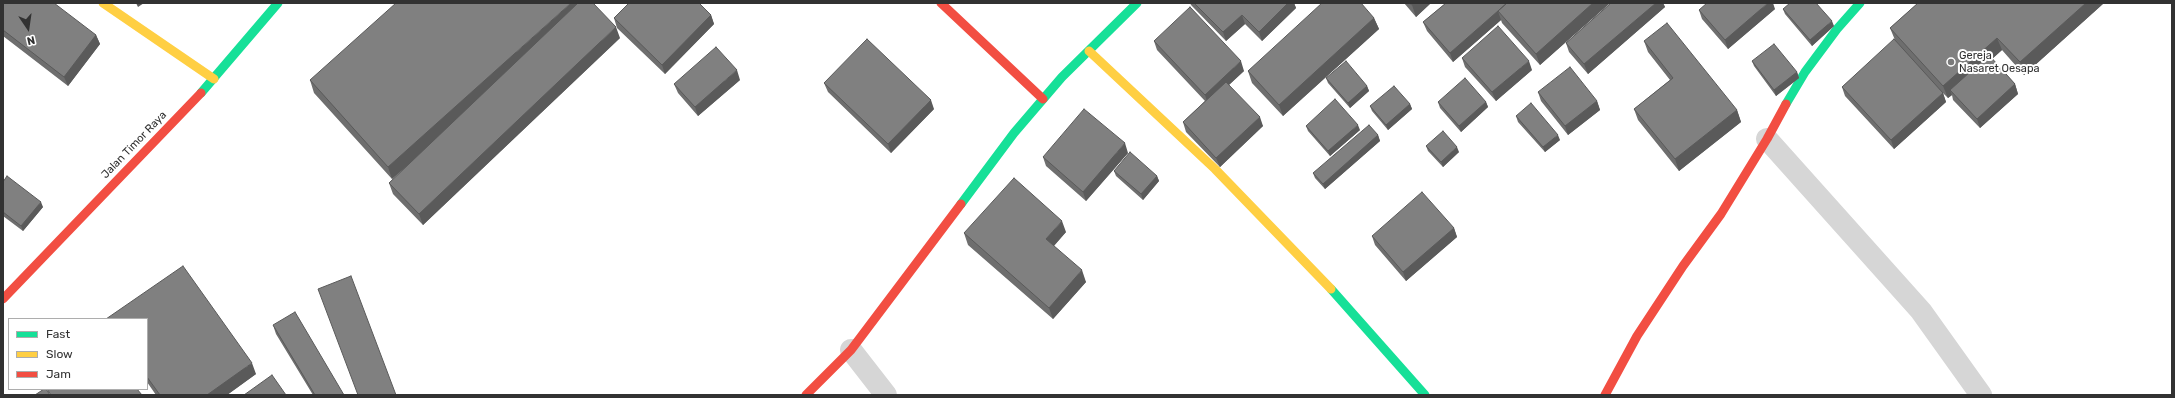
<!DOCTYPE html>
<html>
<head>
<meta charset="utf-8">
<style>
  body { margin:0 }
  #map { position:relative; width:2175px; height:398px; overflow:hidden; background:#fff; font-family:Rubik,sans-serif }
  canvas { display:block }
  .frame { position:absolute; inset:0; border:4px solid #323232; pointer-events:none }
  .legend { position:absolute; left:8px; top:318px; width:140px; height:72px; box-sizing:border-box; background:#fff; border:1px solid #adadad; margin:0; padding:5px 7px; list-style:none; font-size:12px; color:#323232 }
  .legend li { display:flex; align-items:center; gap:8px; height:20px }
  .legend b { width:20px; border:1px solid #adadad }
  .north { position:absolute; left:8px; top:8px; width:40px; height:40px; -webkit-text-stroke:3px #fff; paint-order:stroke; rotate:167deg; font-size:11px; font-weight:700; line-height:16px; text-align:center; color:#323232 }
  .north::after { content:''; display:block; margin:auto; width:14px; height:18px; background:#323232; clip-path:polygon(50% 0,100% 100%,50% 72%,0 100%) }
</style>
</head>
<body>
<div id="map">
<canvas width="2175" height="398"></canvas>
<div class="frame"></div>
<ul class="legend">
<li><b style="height:5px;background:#16e098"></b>Fast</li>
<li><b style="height:5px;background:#ffcf43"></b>Slow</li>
<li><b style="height:5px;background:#f24e42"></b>Jam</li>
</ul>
<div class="north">N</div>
</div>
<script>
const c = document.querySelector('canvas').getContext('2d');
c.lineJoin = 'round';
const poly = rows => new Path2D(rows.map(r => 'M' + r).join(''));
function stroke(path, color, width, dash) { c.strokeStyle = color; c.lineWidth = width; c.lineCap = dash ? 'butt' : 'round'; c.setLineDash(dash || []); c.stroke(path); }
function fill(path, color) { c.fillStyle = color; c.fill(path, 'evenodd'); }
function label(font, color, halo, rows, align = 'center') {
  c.font = font + ' Rubik,sans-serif'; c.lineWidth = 4; c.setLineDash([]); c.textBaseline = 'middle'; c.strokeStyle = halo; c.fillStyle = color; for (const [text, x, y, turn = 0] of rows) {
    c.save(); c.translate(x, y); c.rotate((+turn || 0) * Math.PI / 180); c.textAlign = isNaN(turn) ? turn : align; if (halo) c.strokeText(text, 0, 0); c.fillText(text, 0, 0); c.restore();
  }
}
stroke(poly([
  [1767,139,1921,311,1981,395],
  [851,350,886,395]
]), '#d6d6d6', 22);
stroke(poly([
  [201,93,278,3],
  [1786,104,1805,72,1837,29,1860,3],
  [961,204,1014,133,1062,77,1137,3],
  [1331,289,1425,395]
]), '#16e098', 9);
stroke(poly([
  [103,3,214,79],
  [1089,51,1215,169,1331,289]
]), '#ffcf43', 9);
stroke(poly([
  [941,3,1043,99],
  [3,299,201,93],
  [806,395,851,350,961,204],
  [1605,395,1637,336,1683,266,1721,214,1767,139,1786,104]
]), '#f24e42', 9);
fill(poly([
  [1190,3,1294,3,1296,8,1262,41,1245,24,1226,41,1191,5],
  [1404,3,1431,3,1416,17],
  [1446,3,1610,3,1540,65,1502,23,1501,20,1453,62,1427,31,1423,22],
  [1611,3,1663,3,1665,7,1588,74,1569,52,1566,43],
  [1918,3,2104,3,2024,75,2002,50,1992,59,2015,84,2018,94,1980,128,1953,100,1952,95,1948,98,1943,93,1946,102,1894,149,1845,96,1842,87,1895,40,1890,28],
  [3,4,96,35,100,44,68,86,3,36],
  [1775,9,1728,49,1702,19,1699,10],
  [1783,9,1834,26,1812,46,1785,14],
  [711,15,714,24,665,74,617,28,614,18],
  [1374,18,1379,29,1283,116,1252,83,1248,71],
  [620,38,423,225,393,194,389,183,402,170,392,179,314,93,310,80],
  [1154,41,1244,71,1229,85,1263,126,1220,167,1186,132,1183,122,1205,101,1157,50],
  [1644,41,1737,110,1741,122,1679,171,1638,120,1634,109,1670,80,1648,52],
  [1462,58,1532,70,1496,101,1465,67],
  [1752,61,1797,72,1799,78,1776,96,1754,66],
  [1326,78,1367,86,1369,91,1350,108,1328,83],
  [740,80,698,116,678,93,674,84],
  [824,83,934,109,891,153,828,92],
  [1538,92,1597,101,1600,110,1568,135,1541,101],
  [1438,102,1486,102,1488,107,1461,132,1440,108],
  [1410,104,1412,109,1388,130,1372,111,1370,106],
  [1516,116,1560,140,1545,152,1518,122],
  [1306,126,1360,130,1330,156,1308,131],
  [1378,135,1380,141,1325,189,1315,178,1313,173],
  [1426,146,1459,152,1443,167,1428,151],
  [1128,153,1086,201,1046,166,1043,157],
  [1114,171,1157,176,1159,181,1143,200,1116,176],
  [3,182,43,207,23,231,3,216],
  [1454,228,1457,237,1406,281,1375,245,1372,236],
  [1066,232,1054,246,1086,282,1053,319,968,245,964,233],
  [147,319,256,374,227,395,156,395,147,382],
  [273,325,344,395,313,395,276,334]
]), '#6e6e6e');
fill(poly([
  [136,3,144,3,138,7],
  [571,3,590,3,392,179,388,167],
  [1288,3,1294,3,1296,8,1262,41,1259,32],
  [1414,3,1431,3,1416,17,1412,5],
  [1593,3,1610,3,1540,65,1536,54],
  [1656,3,1663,3,1665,7,1588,74,1584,64],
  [1768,3,1773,3,1775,9,1728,49,1725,40],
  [2086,3,2104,3,2024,75,2020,62],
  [1498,11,1501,20,1453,62,1450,53],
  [711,15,714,24,665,74,662,65],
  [1242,15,1245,24,1226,41,1223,32],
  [1374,18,1379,29,1283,116,1279,105],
  [1832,21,1834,26,1812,46,1810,40],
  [616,27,620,38,423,225,419,214],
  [96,35,100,44,68,86,64,77],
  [1997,38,2002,50,1953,94,1950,90,1952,95,1948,98,1943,86],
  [1241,61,1244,71,1208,104,1205,95],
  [1529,61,1532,70,1496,101,1492,92],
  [737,70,740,80,698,116,695,107],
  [1797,72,1799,78,1776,96,1774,90],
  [2015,84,2018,94,1980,128,1977,119],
  [1367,86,1369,91,1350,108,1348,103],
  [1943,93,1946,102,1894,149,1891,140],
  [931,100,934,109,891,153,888,144],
  [1597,101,1600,110,1568,135,1565,126],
  [1486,102,1488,107,1461,132,1459,126],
  [1410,104,1412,109,1388,130,1386,125],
  [1737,110,1741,122,1679,171,1675,159],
  [1260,117,1263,126,1220,167,1216,158],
  [1358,125,1360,130,1330,156,1328,151],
  [1378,135,1380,141,1325,189,1323,184],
  [1558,135,1560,140,1545,152,1543,147],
  [1125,143,1128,153,1086,201,1083,192],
  [1457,147,1459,152,1443,167,1441,162],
  [1157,176,1159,181,1143,200,1141,194],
  [41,202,43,207,23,231,21,226],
  [1062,221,1066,232,1050,250,1046,239],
  [1454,228,1457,237,1406,281,1403,272],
  [1082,270,1086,282,1053,319,1049,308],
  [252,363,256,374,227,395,207,395]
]), '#5a5a5a');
const building = poly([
  [4,3,54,3,96,35,64,77,3,30,3,4,4,3],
  [396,3,571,3,388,167,310,80,396,3],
  [578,3,593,3,616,27,419,214,389,183,578,3],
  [629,3,699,3,711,15,662,65,614,18,629,3],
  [1194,3,1288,3,1259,32,1242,15,1223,32,1194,3],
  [1322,3,1361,3,1374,18,1279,105,1248,71,1322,3],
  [1409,3,1414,3,1412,5,1409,3],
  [1446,3,1507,3,1450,53,1423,22,1446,3],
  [1507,3,1593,3,1536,54,1498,11,1507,3],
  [1611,3,1656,3,1584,64,1566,43,1611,3],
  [1707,3,1768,3,1725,40,1699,10,1707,3],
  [1790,3,1816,3,1832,21,1810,40,1783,9,1790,3],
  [1918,3,2086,3,2020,62,1997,38,1943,86,1890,28,1918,3],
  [1190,7,1241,61,1205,95,1154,41,1190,7],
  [1667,23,1737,110,1675,159,1634,109,1673,78,1644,41,1667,23],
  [1498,26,1529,61,1492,92,1462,58,1498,26],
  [867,39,931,100,888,144,824,83,867,39],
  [1894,39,1943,93,1891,140,1842,87,1894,39],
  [1774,44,1797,72,1774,90,1752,61,1774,44],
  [716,47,737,70,695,107,674,84,716,47],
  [1989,55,2015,84,1977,119,1950,90,1989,55],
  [1346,61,1367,86,1348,103,1326,78,1346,61],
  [1570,67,1597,101,1565,126,1538,92,1570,67],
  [1465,78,1486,102,1459,126,1438,102,1465,78],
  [1226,82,1260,117,1216,158,1183,122,1226,82],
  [1394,86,1410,104,1386,125,1370,106,1394,86],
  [1335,99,1358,125,1328,151,1306,126,1335,99],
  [1531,103,1558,135,1543,147,1516,116,1531,103],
  [1084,109,1125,143,1083,192,1043,157,1084,109],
  [1369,125,1378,135,1323,184,1313,173,1369,125],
  [1443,131,1457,147,1441,162,1426,146,1443,131],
  [1130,152,1157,176,1141,194,1114,171,1130,152],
  [7,176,41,202,21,226,3,212,3,182,7,176],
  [1014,178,1062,221,1046,239,1082,270,1049,308,964,233,1014,178],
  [1422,192,1454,228,1403,272,1372,236,1422,192],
  [183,266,252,363,207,395,160,395,147,377,147,319,106,319,183,266],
  [351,276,396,395,358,395,318,289,351,276],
  [295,312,344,395,315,395,273,325,295,312],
  [272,375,286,395,244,395,272,375],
  [44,389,46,389,50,395,35,395,44,389],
  [47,389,137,389,142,395,51,395,47,389]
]);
fill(building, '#808080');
stroke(building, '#5a5a5a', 1);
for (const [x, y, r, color] of [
  [1951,62,4,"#7a7a7a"]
]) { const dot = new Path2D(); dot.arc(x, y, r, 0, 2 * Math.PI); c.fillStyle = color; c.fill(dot); stroke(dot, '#fff', 1.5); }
label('11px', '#323232', '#fff', [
  ["Gereja",1959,56],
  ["Nasaret Oesapa",1959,69]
], 'left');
label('11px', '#323232', '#fff', [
  ["Jalan Timor Raya",134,145,-46]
]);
</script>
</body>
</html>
